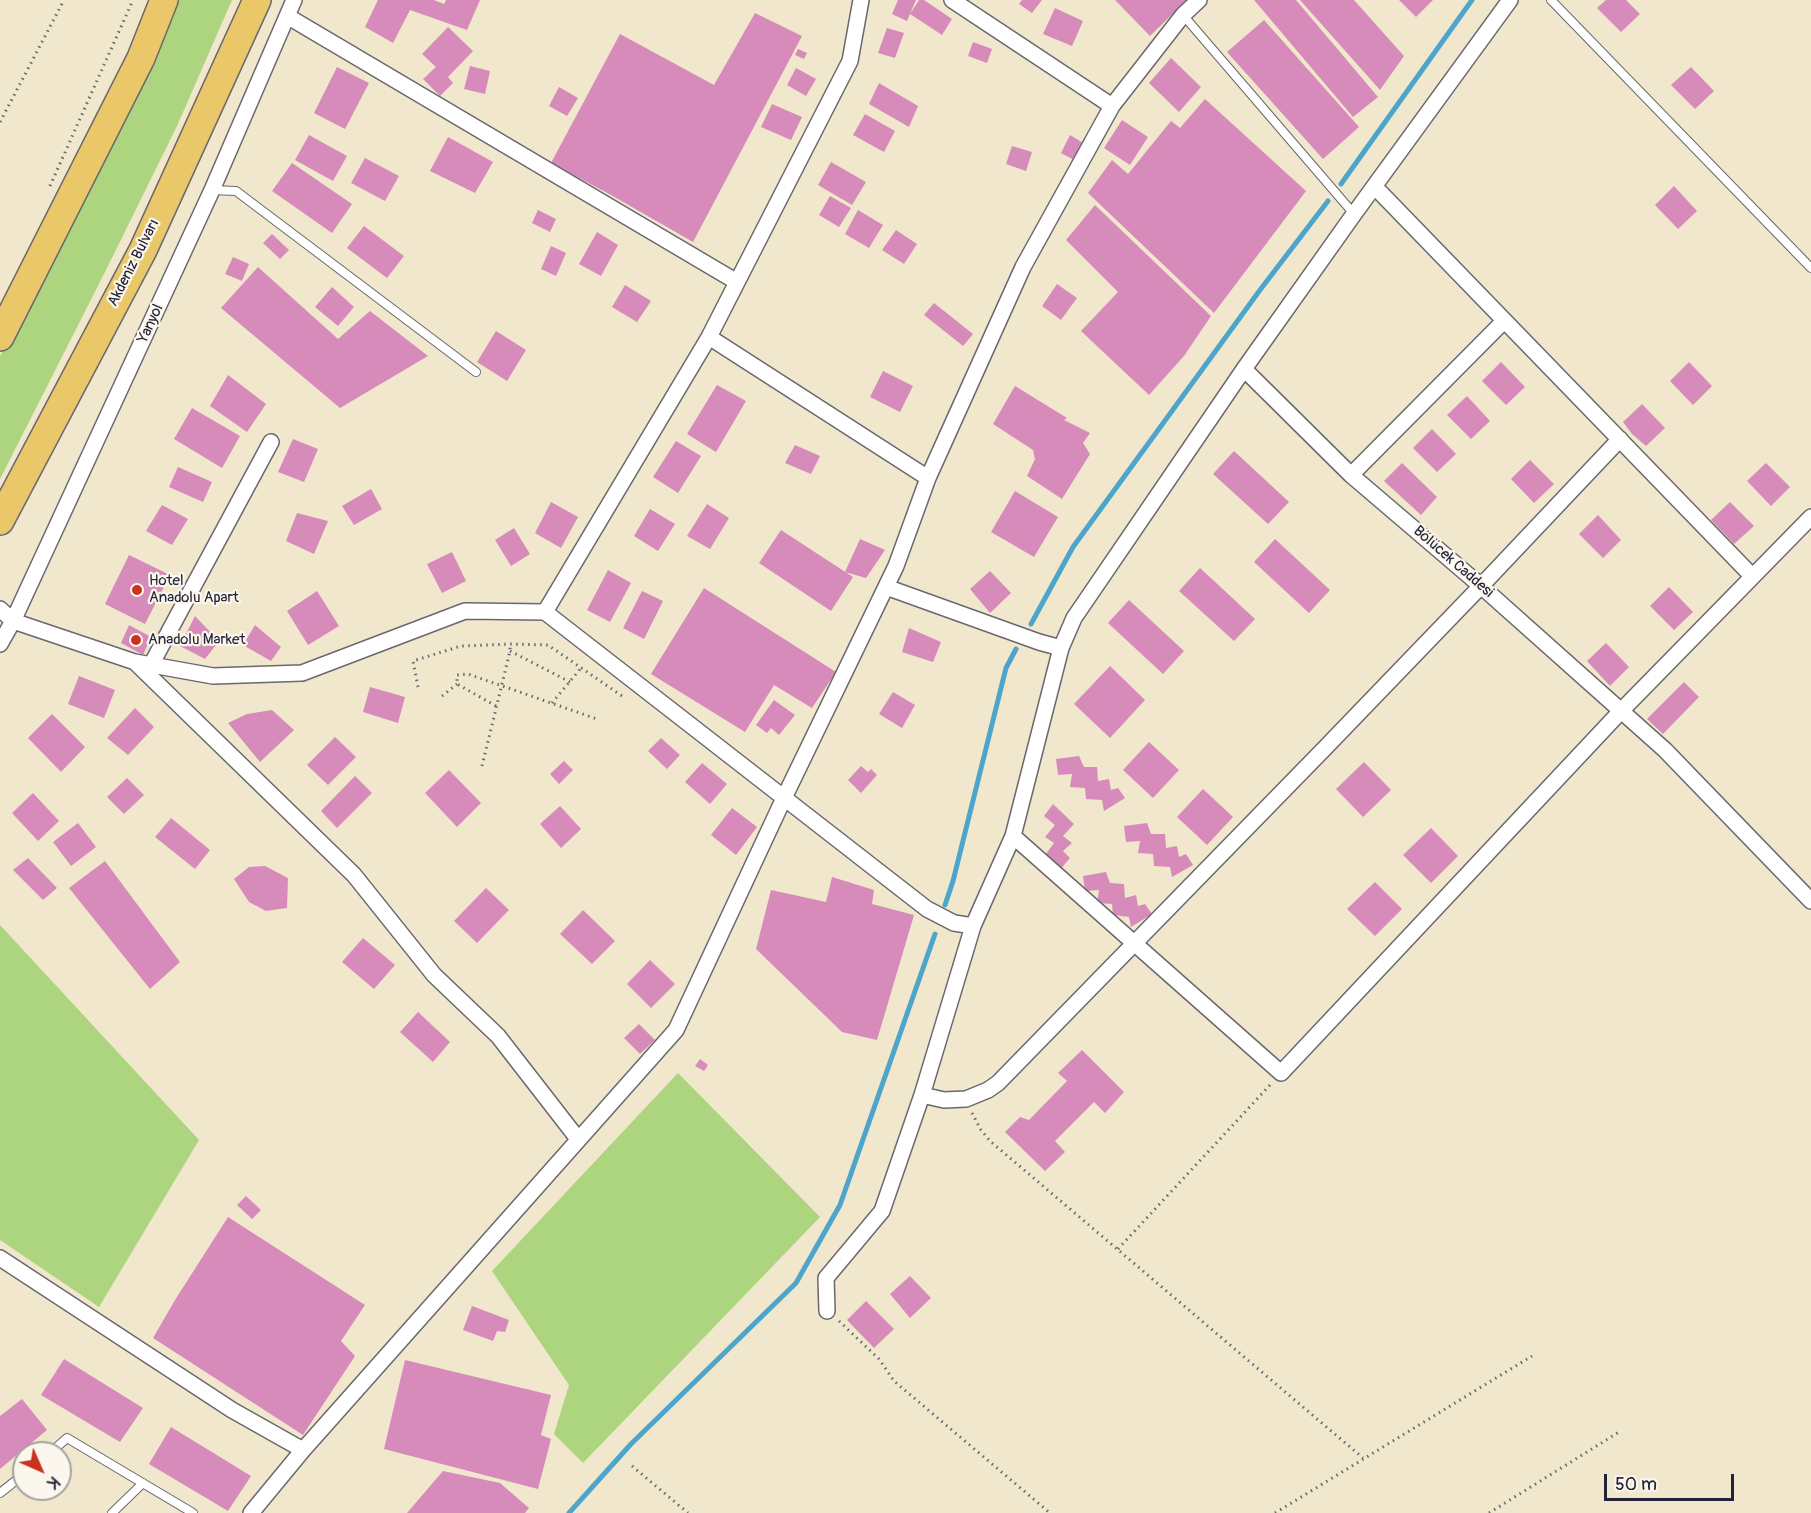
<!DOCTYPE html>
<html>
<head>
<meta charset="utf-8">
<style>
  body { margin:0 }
  #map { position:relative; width:1811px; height:1513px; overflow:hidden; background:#f0e7cc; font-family:Pangolin,sans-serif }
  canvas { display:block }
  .north { position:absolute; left:12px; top:1441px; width:60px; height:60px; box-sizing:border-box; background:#fbf7ec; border:2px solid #a4a2a5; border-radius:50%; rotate:135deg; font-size:16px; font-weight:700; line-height:24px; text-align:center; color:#22223b }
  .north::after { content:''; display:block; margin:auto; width:21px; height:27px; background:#c8321e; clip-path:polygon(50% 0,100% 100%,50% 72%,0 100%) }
  .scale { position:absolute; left:1604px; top:1474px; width:130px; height:27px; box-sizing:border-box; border:3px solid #22223b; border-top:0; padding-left:8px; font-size:18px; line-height:21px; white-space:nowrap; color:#22223b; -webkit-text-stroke:4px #fbf7ec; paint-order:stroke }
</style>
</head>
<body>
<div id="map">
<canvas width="1811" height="1513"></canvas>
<div class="north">K</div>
<div class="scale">50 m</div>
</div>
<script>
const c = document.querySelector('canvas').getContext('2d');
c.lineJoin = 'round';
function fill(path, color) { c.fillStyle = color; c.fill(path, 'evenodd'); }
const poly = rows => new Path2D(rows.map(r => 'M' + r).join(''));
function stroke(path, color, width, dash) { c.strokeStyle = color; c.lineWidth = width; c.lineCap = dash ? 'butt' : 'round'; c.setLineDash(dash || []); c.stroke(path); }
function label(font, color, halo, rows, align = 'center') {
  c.font = font + ' Pangolin,sans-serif'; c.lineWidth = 4.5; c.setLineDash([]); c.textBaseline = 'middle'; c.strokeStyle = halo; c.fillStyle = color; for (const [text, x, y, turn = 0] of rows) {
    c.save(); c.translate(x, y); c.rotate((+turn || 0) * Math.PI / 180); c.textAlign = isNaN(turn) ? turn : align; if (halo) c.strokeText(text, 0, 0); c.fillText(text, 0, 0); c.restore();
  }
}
fill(poly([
  [174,0,232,0,177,126,107,268,0,479,0,356,78,204],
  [0,925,199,1140,99,1307,0,1240],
  [678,1073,820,1217,583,1463,554,1434,569,1385,492,1271]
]), '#add47e');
stroke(poly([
  [1341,184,1472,0],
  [1031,624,1073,547,1260,290,1328,201],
  [945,905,953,881,1006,668,1016,649],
  [569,1513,631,1444,796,1283,840,1205,935,934]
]), '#4ea5cb', 5);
fill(poly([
  [378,0,434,0,444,4,446,0,480,0,467,30,410,10,393,43,365,27],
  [898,0,916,0,907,21,892,14],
  [919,0,924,0,952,19,942,35,910,14],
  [1022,0,1042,0,1032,13,1019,4],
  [1115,0,1187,0,1150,36],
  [1254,0,1296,0,1378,97,1353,117],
  [1300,0,1354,0,1404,56,1380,90],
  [1399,0,1433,0,1416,17],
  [1606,0,1626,0,1640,14,1621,32,1597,8],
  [1055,8,1083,21,1072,46,1043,34],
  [755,13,802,36,693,242,611,195,551,163,620,34,714,85],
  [1264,20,1359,127,1323,159,1227,52],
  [448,27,473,51,448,77,453,83,440,96,423,79,436,67,422,54],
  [887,28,904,33,895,58,878,53],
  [973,42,992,49,987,63,968,56],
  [798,49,807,53,804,59,795,55],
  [1171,58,1201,87,1179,112,1149,83],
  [470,66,490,71,485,94,464,89],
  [337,67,369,83,345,129,314,113],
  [1691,67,1714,91,1695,109,1671,85],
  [796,68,816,79,806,96,787,85],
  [879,83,918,106,909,127,869,104],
  [559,87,578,98,567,116,549,106],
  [1205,99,1306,191,1214,313,1088,193,1112,160,1128,174,1171,121,1180,128],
  [772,104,802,117,791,140,761,127],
  [865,114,895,131,884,152,853,135],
  [1122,120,1148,137,1130,165,1104,148],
  [309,135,347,156,333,181,295,160],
  [1070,135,1085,144,1076,161,1061,153],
  [448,137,493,162,475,193,430,171],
  [1012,146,1032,152,1026,171,1006,164],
  [365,158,399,176,385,201,351,183],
  [831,162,866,182,852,205,818,185],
  [292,163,352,204,332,233,272,191],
  [1674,186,1697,211,1678,229,1655,205],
  [830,196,851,208,839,227,819,215],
  [1095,205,1211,316,1184,356,1149,395,1081,331,1118,292,1066,240],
  [538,210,556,219,550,232,532,223],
  [858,210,883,225,869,248,845,234],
  [364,226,404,256,387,278,347,248],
  [896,230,917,244,904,264,882,250],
  [597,232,618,245,601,276,579,264],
  [272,234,289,250,280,259,263,243],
  [551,246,566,253,556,276,541,269],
  [233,257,249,264,242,281,225,274],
  [258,267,338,339,370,311,428,356,340,408,221,308],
  [1057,284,1077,298,1061,320,1042,306],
  [625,285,651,301,637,322,612,307],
  [332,287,354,307,338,326,315,307],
  [934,303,973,334,963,346,924,315],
  [496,331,526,350,507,381,477,362],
  [1501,362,1525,387,1506,405,1482,381],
  [1689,362,1712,386,1693,405,1670,381],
  [883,371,913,386,900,412,870,397],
  [228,375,266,404,247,432,210,406],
  [717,385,746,401,716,452,687,434],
  [1015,386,1067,418,1064,420,1090,433,1083,443,1090,454,1062,499,1027,476,1035,459,1033,450,993,424],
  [1467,396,1490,421,1471,439,1447,415],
  [1642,404,1665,428,1646,446,1632,434,1623,422],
  [192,408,240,436,222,468,174,439],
  [1432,429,1456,454,1437,472,1413,448],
  [293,439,318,449,304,482,278,472],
  [676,441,701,456,678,493,653,477],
  [795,445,820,456,811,474,785,463],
  [1234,451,1289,502,1268,524,1213,474],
  [1530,460,1554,484,1534,503,1511,479],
  [1402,463,1437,497,1421,515,1384,481],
  [1766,463,1790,487,1771,506,1747,481],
  [178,467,212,482,203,502,169,487],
  [371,489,382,509,354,525,342,506],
  [1015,491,1058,517,1034,557,991,532],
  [551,502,578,517,561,548,535,533],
  [1730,502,1754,526,1734,544,1711,520],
  [707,504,729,518,710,549,687,536],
  [162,505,188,519,172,545,146,531],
  [650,509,675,524,658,551,634,536],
  [297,513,328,521,314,554,286,541],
  [1598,515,1621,540,1603,558,1579,534],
  [514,528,530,554,511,566,495,540],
  [781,530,853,577,831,611,759,563],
  [860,539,885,550,866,578,845,572],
  [1275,539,1330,590,1309,613,1254,562],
  [452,552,466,581,442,593,427,564],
  [129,555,170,575,145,624,105,604],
  [1200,568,1255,619,1234,641,1179,591],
  [608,570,631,583,610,622,587,610],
  [990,571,1011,593,990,613,970,589],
  [1669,587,1693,612,1674,630,1650,606],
  [704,588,836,672,812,708,774,685,745,732,651,674],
  [317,591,339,626,308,645,287,611],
  [642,591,663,601,644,639,623,628],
  [1129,600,1184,651,1163,674,1108,623],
  [195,616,219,641,205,659,180,646],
  [129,625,151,637,143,655,121,643],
  [255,625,281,647,271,661,243,645],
  [909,628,941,642,933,662,902,652],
  [1606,643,1629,667,1610,686,1587,661],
  [1110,666,1145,700,1110,738,1074,704],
  [79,676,115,690,104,718,68,704],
  [1684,682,1699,697,1663,734,1647,719],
  [370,687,405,697,398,723,363,712],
  [893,692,915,705,902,728,879,714],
  [774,700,795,715,779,735,771,728,767,733,756,725],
  [135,708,154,727,128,755,107,738],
  [272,710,294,730,260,762,228,723,247,714],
  [52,714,85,747,61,772,28,738],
  [335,737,356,757,328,785,307,765],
  [661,738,680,755,667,769,648,751],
  [1149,742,1179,770,1153,798,1123,770],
  [1079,756,1084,767,1097,767,1098,781,1109,779,1111,790,1118,788,1125,798,1104,811,1102,800,1086,799,1085,788,1070,787,1072,774,1058,775,1056,759],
  [564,761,573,770,559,784,550,774],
  [1364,762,1391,790,1363,817,1336,789],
  [702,763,727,784,710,804,685,782],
  [861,766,868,772,871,769,877,775,861,793,848,780],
  [449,770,481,803,457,827,425,793],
  [355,776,372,793,337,828,321,811],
  [127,778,144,795,124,814,107,797],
  [1203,789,1233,817,1207,845,1177,817],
  [33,793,59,821,38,841,12,813],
  [1053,804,1074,824,1063,836,1072,843,1063,851,1070,858,1059,871,1043,858,1054,843,1045,837,1055,825,1044,816],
  [560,806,581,829,561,848,540,824],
  [732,808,757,827,736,855,711,835],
  [171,818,210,850,195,869,155,837],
  [78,823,96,847,71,866,53,842],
  [1147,823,1151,834,1165,834,1166,848,1177,846,1179,857,1186,854,1193,865,1172,877,1170,867,1154,866,1153,854,1138,853,1140,841,1126,842,1124,826],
  [1431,828,1458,856,1431,883,1403,855],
  [28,858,57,888,43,900,13,870],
  [105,861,180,962,150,989,69,888],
  [265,866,288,878,287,908,266,911,249,902,234,879,249,867],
  [1106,872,1110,883,1124,884,1125,898,1136,895,1138,906,1145,904,1152,914,1131,927,1129,917,1113,915,1112,904,1097,903,1099,890,1085,891,1083,876],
  [832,877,874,890,872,904,914,915,877,1040,842,1032,756,949,771,890,826,902],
  [1375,882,1402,909,1375,936,1347,909],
  [486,888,509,910,477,943,454,921],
  [583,910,615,941,592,964,560,934],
  [363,938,395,965,374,989,342,962],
  [650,960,675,984,651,1008,627,984],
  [418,1012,450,1042,433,1062,400,1032],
  [639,1024,655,1040,640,1054,624,1038],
  [1082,1050,1124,1092,1105,1113,1094,1102,1055,1141,1065,1152,1045,1171,1005,1132,1020,1117,1029,1120,1067,1081,1058,1073],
  [700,1059,708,1065,704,1071,695,1066],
  [246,1196,261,1210,252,1219,237,1205],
  [228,1217,365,1305,341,1341,355,1356,303,1435,153,1338,175,1300],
  [910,1276,931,1298,910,1318,890,1294],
  [866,1301,894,1329,874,1348,847,1320],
  [472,1306,509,1320,505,1332,497,1331,493,1341,463,1330],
  [64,1359,143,1408,120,1442,41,1395],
  [405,1360,551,1395,541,1435,551,1439,538,1489,384,1449],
  [22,1399,47,1430,0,1469,0,1416],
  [171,1427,251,1476,228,1511,149,1464],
  [443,1471,500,1483,529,1508,525,1513,407,1513]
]), '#d78bbb');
const lane = poly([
  [1551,0,1811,268],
  [1183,15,1354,214],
  [212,190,236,191,476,372],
  [50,1453,67,1438,193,1513],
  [0,1493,24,1474],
  [112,1513,143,1483]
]);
const street = poly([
  [952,0,1112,106],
  [1510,0,1354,214,1244,369,1074,618,1061,648,1013,836,1281,1073,1621,711,1811,517],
  [287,16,737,282],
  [1375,187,1752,576],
  [709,337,928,478],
  [1244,369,1351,475,1481,586,1665,750,1811,901],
  [1351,475,1504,321],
  [886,587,1039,642,1061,648],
  [0,609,13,621,135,662,213,676,302,673,465,611,545,612,927,909,954,923,973,926],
  [545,612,709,337,850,61,861,0],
  [0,644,13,621,212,190,294,0],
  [135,662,354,875,434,975,498,1036,578,1139],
  [151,665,271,442],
  [922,1095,944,1100,966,1099,988,1090,998,1083,1324,749,1481,586,1620,439],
  [0,1258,232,1410,303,1450],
  [827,1311,826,1278,882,1211,922,1095,973,926,1013,836],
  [251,1513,303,1450,676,1030,784,798,896,566,928,478,1023,267,1112,106,1183,15,1199,0]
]);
const highway = poly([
  [0,337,141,58,164,0],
  [0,521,143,250,257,0]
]);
stroke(lane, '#6a676e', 10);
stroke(street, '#6a676e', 18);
stroke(highway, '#6a676e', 30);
stroke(poly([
  [0,122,64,0],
  [50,186,133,0],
  [510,651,570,682],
  [418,687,413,661,461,646,510,644,548,645,622,696],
  [442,696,457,684],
  [552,703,581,668],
  [496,706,457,684,457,675,468,674,597,719],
  [482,766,510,651,510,644],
  [972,1113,981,1130,990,1141,1363,1458],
  [1118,1249,1270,1085],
  [839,1321,879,1359,894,1381,1050,1513],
  [632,1466,688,1513],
  [1275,1513,1532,1356],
  [1489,1513,1619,1432]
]), '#6a676e', 3, [1.5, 4.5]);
stroke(lane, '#fff', 8);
stroke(street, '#fff', 15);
stroke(highway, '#eac769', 27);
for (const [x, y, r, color] of [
  [137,590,6,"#c8321e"],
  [136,640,6,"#c8321e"]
]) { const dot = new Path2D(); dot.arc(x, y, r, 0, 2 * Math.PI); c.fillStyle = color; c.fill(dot); stroke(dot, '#fbf7ec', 2); }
label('15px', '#22223b', '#fbf7ec', [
  ["Akdeniz Bulvarı",134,263,-63],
  ["Yanyol",151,324,-65],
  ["Bölücek Caddesi",1453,562,41]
]);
label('15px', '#22223b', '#fbf7ec', [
  ["Hotel",149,581],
  ["Anadolu Apart",149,598],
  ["Anadolu Market",148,640]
], 'left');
</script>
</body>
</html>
